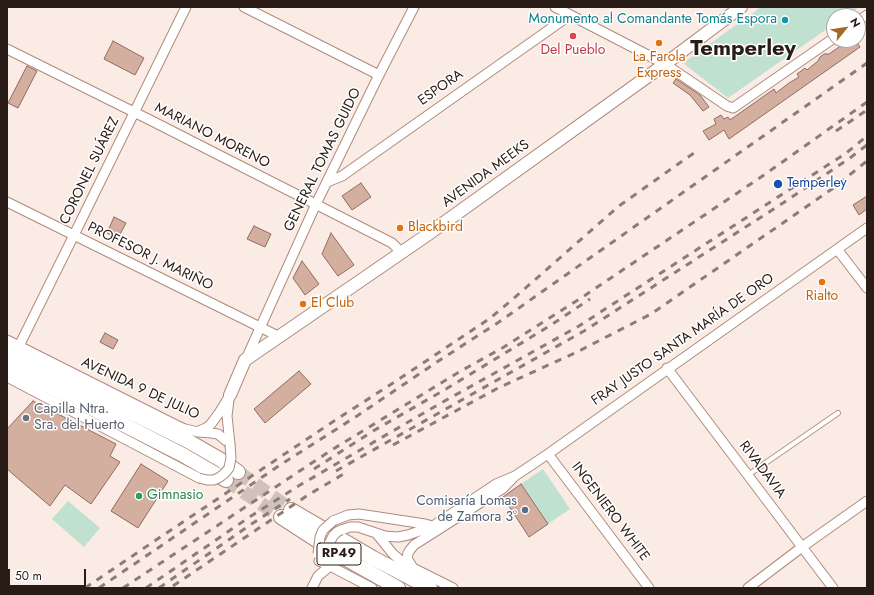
<!DOCTYPE html>
<html>
<head>
<meta charset="utf-8">
<style>
  body { margin:0 }
  #map { position:relative; width:874px; height:595px; overflow:hidden; background:#fbebe5; font-family:Jost,sans-serif }
  canvas { display:block }
  .frame { position:absolute; inset:0; border:8px solid #291b16; pointer-events:none }
  .north { position:absolute; left:826px; top:8px; width:40px; height:40px; box-sizing:border-box; background:#fff; border:1px solid #a9a4a2; border-radius:50%; rotate:60deg; font-size:11px; font-weight:700; line-height:16px; text-align:center; color:#291b16 }
  .north::after { content:''; display:block; margin:auto; width:14px; height:18px; background:#a26927; clip-path:polygon(50% 0,100% 100%,50% 72%,0 100%) }
  .scale { position:absolute; left:8px; top:569px; width:78px; height:18px; box-sizing:border-box; border:2px solid #291b16; border-top:0; padding-left:5px; font-size:12px; line-height:14px; white-space:nowrap; color:#291b16; -webkit-text-stroke:3px #fff; paint-order:stroke }
</style>
</head>
<body>
<div id="map">
<canvas width="874" height="595"></canvas>
<div class="frame"></div>
<div class="north">N</div>
<div class="scale">50 m</div>
</div>
<script>
const c = document.querySelector('canvas').getContext('2d');
c.lineJoin = 'round';
function fill(path, color) { c.fillStyle = color; c.fill(path, 'evenodd'); }
const poly = rows => new Path2D(rows.map(r => 'M' + r).join(''));
function stroke(path, color, width, dash) { c.strokeStyle = color; c.lineWidth = width; c.lineCap = dash ? 'butt' : 'round'; c.setLineDash(dash || []); c.stroke(path); }
function label(font, color, halo, rows, align = 'center') {
  c.font = font + ' Jost,sans-serif'; c.lineWidth = 3; c.setLineDash([]); c.textBaseline = 'middle'; c.strokeStyle = halo; c.fillStyle = color; for (const [text, x, y, turn = 0] of rows) {
    c.save(); c.translate(x, y); c.rotate((+turn || 0) * Math.PI / 180); c.textAlign = isNaN(turn) ? turn : align; if (halo) c.strokeText(text, 0, 0); c.fillText(text, 0, 0); c.restore();
  }
}
fill(poly([
  [761,7,859,7,846,16,834,16,834,24,728,98,683,63],
  [543,469,570,509,548,524,521,484],
  [68,501,100,528,84,547,52,519]
]), '#c0e1d0');
const building = poly([
  [849,40,855,40,860,47,729,139,724,130,709,140,703,131,716,124,714,119,721,115,724,119,728,117,730,120,774,89,776,93,789,83,799,77,797,74,805,68,807,70,818,61,820,57,824,54,829,54,849,40],
  [113,41,144,58,135,75,104,59,113,41],
  [27,66,37,71,18,108,8,103,27,66],
  [676,79,700,95,709,107,703,111,690,95,673,83,676,79],
  [361,183,371,197,352,210,342,196,361,183],
  [867,196,867,209,859,215,853,205,867,196],
  [114,217,126,223,118,238,107,233,114,217],
  [254,226,271,234,265,247,247,239,254,226],
  [331,233,354,265,338,276,322,254,331,233],
  [302,261,319,284,305,295,293,278,302,261],
  [105,333,118,340,113,349,100,342,105,333],
  [299,371,311,384,265,423,254,409,299,371],
  [33,401,116,444,110,456,120,462,91,504,65,485,50,506,7,469,7,429,33,401],
  [141,464,168,481,138,528,111,511,141,464],
  [521,484,548,524,529,537,503,497,521,484]
]);
fill(building, '#d4afa0');
stroke(building, '#8e6c5f', 1);
stroke(poly([
  [238,472,291,510],
  [226,480,281,517]
]), '#d1c1bc', 14, [14, 7]);
const lane = poly([
  [748,475,838,413]
]);
const street = poly([
  [244,7,379,75],
  [555,7,665,64,727,106,733,108,834,38],
  [858,21,867,15],
  [7,49,152,121,392,243,402,253],
  [327,182,342,176,570,15],
  [7,202,280,337],
  [837,249,867,288],
  [7,340,176,425,185,429,198,432,211,433,218,434,230,444],
  [19,346,74,235,186,7],
  [246,359,316,204,379,75,414,7],
  [667,368,833,588],
  [7,377,199,478],
  [229,400,227,416,230,444],
  [199,431,206,428,211,424,219,413,230,395],
  [548,454,649,588],
  [333,521,348,515,359,514,425,524,433,526,496,484,515,476,548,454,867,228],
  [341,530,350,527,358,527,385,536,398,537,408,535,433,526,435,527],
  [376,533,393,554,399,559,413,568,453,588],
  [319,561,330,566,372,588],
  [413,568,407,558,408,553,410,550,414,545,502,489,513,478],
  [312,588,318,576,330,566,331,562],
  [748,588,802,547,867,501]
]);
const secondary = poly([
  [230,395,245,360,427,235,665,64,741,7]
]);
const primary = poly([
  [7,351,188,441,221,460,238,472],
  [7,365,183,455,226,480],
  [291,510,373,558,430,588],
  [281,517,341,556,398,588]
]);
stroke(lane, '#af8b7d', 6);
stroke(street, '#af8b7d', 11);
stroke(secondary, '#af8b7d', 14);
stroke(primary, '#af8b7d', 16);
stroke(lane, '#fff', 4.5);
stroke(street, '#fff', 9);
stroke(secondary, '#fff', 12);
stroke(primary, '#fff', 14);
stroke(poly([
  [836,131,867,110],
  [393,445,498,388,577,352,651,314,832,189,867,161],
  [314,469,373,431,446,389,551,325,590,299],
  [336,471,584,331,783,203,850,158,867,145],
  [173,586,308,495,347,472],
  [85,588,156,540,334,421,393,383,489,319,513,299,619,206,681,162,697,151],
  [99,588,280,465,357,416,440,360,499,322,867,63],
  [123,588,330,451,459,372,504,347,584,296,764,175,867,102],
  [146,588,248,518,300,485,441,403,579,326,778,197,845,154,867,136],
  [159,588,253,523,290,499]
]), '#8b7c77', 3, [7, 7]);
const streetBridge = poly([
  [199,478,207,480,214,480,220,477,225,473,229,468,231,458,230,444],
  [318,554,320,537,323,530,333,521],
  [331,560,329,544,333,536,337,532,341,530]
]);
stroke(streetBridge, '#af8b7d', 11, []);
stroke(streetBridge, '#fff', 9);
for (const [x, y, r, color] of [
  [785,20,4,"#0f9aa8"],
  [573,36,4,"#e0444e"],
  [659,43,4,"#e8710a"],
  [778,184,5,"#1a4fb4"],
  [400,228,4,"#e8710a"],
  [822,282,4,"#e8710a"],
  [303,304,4,"#e8710a"],
  [26,418,4,"#6b7280"],
  [139,496,4,"#2e9e5b"],
  [525,510,4,"#5c6f8a"]
]) { const dot = new Path2D(); dot.arc(x, y, r, 0, 2 * Math.PI); c.fillStyle = color; c.fill(dot); stroke(dot, '#fff', 1.5); }
for (const [x, y, w] of [
  [339,554,44]
]) { const box = new Path2D(); box.roundRect(x - w / 2, y - 11, w, 22, 3); c.fillStyle = '#fff'; c.fill(box); stroke(box, '#291b16', 1); }
label('bold 13px', '#291b16', null, [
  ["RP49",339,554]
]);
label('14px', '#0d838f', '#fff', [
  ["Monumento al Comandante Tomás Espora",777,20]
], 'right');
label('14px', '#be3a42', '#fff', [
  ["Del Pueblo",573,51]
]);
label('14px', '#c56008', '#fff', [
  ["La Farola",659,58],
  ["Express",659,74],
  ["Blackbird",408,228,"left"],
  ["Rialto",822,297],
  ["El Club",311,304,"left"]
]);
label('14px', '#291b16', '#fff', [
  ["ESPORA",441,88,-35],
  ["MARIANO MORENO",212,136,27],
  ["GENERAL TOMAS GUIDO",323,160,-64],
  ["CORONEL SUÁREZ",90,171,-64],
  ["AVENIDA MEEKS",486,174,-36],
  ["PROFESOR J. MARIÑO",150,257,26],
  ["FRAY JUSTO SANTA MARÍA DE ORO",683,340,-35],
  ["AVENIDA 9 DE JULIO",140,389,25],
  ["RIVADAVIA",762,470,53],
  ["INGENIERO WHITE",610,512,53]
]);
label('14px', '#164399', '#fff', [
  ["Temperley",787,184]
], 'left');
label('14px', '#5b616d', '#fff', [
  ["Capilla Ntra.",34,410],
  ["Sra. del Huerto",34,426]
], 'left');
label('14px', '#27864d', '#fff', [
  ["Gimnasio",147,496]
], 'left');
label('14px', '#4e5e75', '#fff', [
  ["Comisaría Lomas",517,502],
  ["de Zamora 3°",517,518]
], 'right');
label('bold 22px', '#291b16', '#fff', [
  ["Temperley",743,50]
]);
</script>
</body>
</html>
